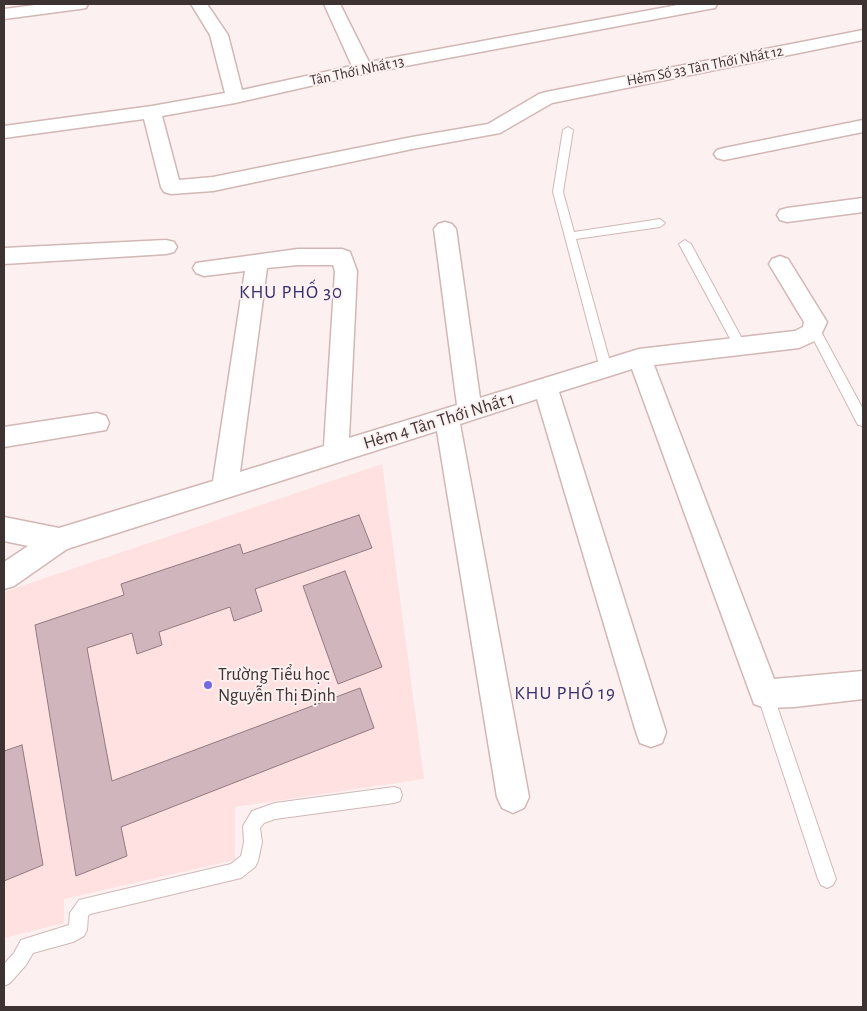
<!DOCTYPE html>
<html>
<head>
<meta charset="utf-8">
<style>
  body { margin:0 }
  #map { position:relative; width:867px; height:1011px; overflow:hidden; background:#fcf1f0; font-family:"Alegreya Sans",sans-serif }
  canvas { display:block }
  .frame { position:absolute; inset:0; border:5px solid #3e3333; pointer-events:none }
</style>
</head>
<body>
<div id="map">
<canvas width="867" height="1011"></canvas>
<div class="frame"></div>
</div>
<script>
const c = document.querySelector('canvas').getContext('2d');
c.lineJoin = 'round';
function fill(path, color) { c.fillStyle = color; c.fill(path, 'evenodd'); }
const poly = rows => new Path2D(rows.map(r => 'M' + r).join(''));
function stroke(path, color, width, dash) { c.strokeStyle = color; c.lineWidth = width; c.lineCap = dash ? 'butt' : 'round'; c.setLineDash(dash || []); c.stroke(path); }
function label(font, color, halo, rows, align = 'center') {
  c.font = font + ' "Alegreya Sans",sans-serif'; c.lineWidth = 4; c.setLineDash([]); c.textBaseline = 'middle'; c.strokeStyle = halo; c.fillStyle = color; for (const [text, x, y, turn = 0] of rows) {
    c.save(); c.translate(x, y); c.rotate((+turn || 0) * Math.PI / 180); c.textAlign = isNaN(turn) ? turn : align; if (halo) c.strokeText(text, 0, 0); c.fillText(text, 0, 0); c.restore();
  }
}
fill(poly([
  [382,464,424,779,235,807,235,860,64,899,64,923,4,938,4,592]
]), '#fee1e0');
const building = poly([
  [359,515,372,548,255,589,262,611,234,621,230,607,159,632,162,645,137,654,132,633,87,648,112,781,360,688,374,728,121,827,127,856,76,876,35,625,124,595,121,584,240,544,243,554,359,515],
  [345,571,382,667,338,684,303,586,345,571],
  [22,745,43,865,4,881,4,747,4,751,22,745]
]);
fill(building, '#d0b6bc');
stroke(building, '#927a80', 1);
const lane = poly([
  [568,127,573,130,563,192,574,232,660,219,665,223,660,227,576,239,612,369,610,372,606,374,602,372,600,369,553,192,563,130,568,127],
  [685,240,691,244,746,346,744,349,736,349,734,346,679,244,685,240],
  [814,324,818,326,863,409,863,426,858,425,808,329,814,324],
  [765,686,771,689,773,694,836,879,833,885,827,888,821,885,818,879,757,694,759,689,765,686],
  [394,787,400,789,402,795,400,801,394,803,275,819,264,823,260,828,262,842,258,861,255,867,241,878,90,914,88,916,87,930,84,936,73,942,33,953,26,965,10,983,4,986,4,964,14,953,21,940,69,925,70,913,79,900,231,864,241,856,244,842,243,826,252,811,275,803,394,787]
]);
const street = poly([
  [43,4,88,4,86,8,80,9,4,19,4,9,43,4],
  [191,4,207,4,228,35,242,90,352,66,324,4,340,4,369,62,683,4,717,4,715,8,709,9,363,74,235,103,162,116,179,180,213,177,412,137,488,124,539,94,546,92,863,30,863,40,552,103,500,133,412,149,213,191,171,194,164,192,161,187,144,119,4,138,4,126,152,106,225,93,210,35,191,4],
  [863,120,863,132,724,160,717,158,714,154,717,150,724,148,863,120],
  [863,198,863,212,787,222,780,220,777,215,780,210,787,208,863,198],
  [445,222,452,224,456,229,480,398,639,349,795,331,803,327,804,322,769,264,772,259,780,256,788,259,827,322,819,339,799,348,654,365,774,679,863,671,863,699,794,707,765,708,754,704,632,369,559,392,666,732,662,743,651,747,640,743,636,732,537,399,460,424,529,797,524,808,513,813,502,808,497,797,437,431,67,549,14,586,4,589,4,562,28,546,4,541,4,517,59,528,213,481,245,271,204,276,196,273,193,268,196,263,298,249,342,249,350,252,357,271,349,438,457,405,434,229,438,224,445,222],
  [298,265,333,265,335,271,324,446,240,472,267,268,298,265],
  [166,240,174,242,177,247,174,252,166,254,4,264,4,248,166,240],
  [97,413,106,416,109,423,106,430,4,447,4,427,97,413]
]);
stroke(lane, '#d1b7b6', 2);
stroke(street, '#d1b7b6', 3);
fill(lane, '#fff');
fill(street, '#fff');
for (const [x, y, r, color] of [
  [208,685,5,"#7568e3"]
]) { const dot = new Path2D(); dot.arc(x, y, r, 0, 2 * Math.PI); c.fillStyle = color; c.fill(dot); stroke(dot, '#fcf1f0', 2); }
label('15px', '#3e3333', '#fcf1f0', [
  ["Hẻm Số 33 Tân Thới Nhất 12",705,66,-11],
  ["Tân Thới Nhất 13",357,71,-12]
]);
label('18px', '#3e3333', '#fcf1f0', [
  ["Hẻm 4 Tân Thới Nhất 1",439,421,-17]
]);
label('18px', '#3e3333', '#fcf1f0', [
  ["Trường Tiểu học",218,675],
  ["Nguyễn Thị Định",218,696]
], 'left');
c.letterSpacing = '1px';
label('19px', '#35306b', '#fcf1f0', [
  ["KHU PHỐ 30",291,292],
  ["KHU PHỐ 19",565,693]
]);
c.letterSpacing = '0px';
</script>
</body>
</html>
